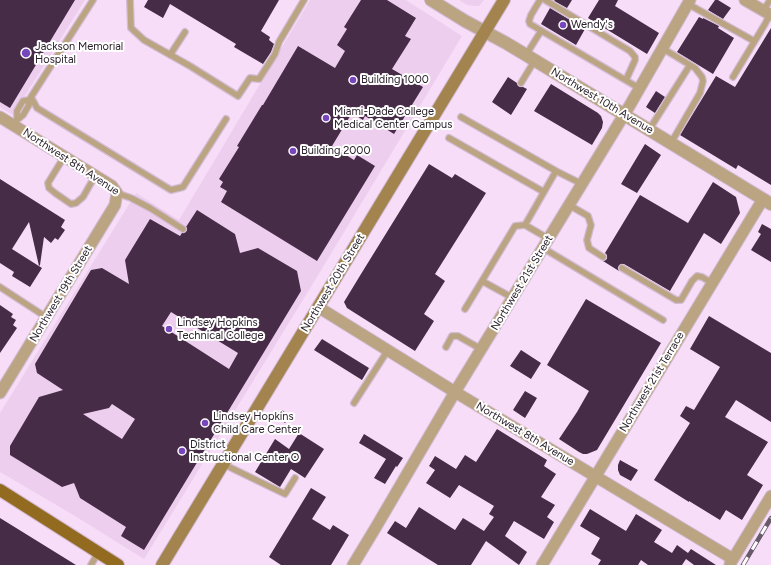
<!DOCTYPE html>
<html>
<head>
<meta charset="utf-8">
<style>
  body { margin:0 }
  canvas { display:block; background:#f7ddf8 }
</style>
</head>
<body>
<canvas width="771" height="565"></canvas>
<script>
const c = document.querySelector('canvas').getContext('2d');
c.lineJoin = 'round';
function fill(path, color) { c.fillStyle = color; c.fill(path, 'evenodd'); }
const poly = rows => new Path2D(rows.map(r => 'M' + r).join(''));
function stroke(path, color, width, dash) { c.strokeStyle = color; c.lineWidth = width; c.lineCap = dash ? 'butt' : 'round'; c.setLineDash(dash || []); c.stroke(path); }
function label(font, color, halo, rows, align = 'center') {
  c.font = font + ' Figtree,sans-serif'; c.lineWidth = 4; c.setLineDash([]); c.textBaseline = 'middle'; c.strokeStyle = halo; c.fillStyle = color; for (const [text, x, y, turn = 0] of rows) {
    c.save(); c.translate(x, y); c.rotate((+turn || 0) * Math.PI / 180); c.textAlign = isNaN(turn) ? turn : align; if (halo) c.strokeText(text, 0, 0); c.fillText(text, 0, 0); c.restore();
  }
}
fill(poly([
  [0,0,85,0,13,115,0,107],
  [310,0,406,0,462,36,317,277,144,559,75,516,0,472,0,413,136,193,179,220],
  [459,0,484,0,479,6,475,6,467,5]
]), '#edceee');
fill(poly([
  [0,0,75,0,10,108,0,102],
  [148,0,279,0,261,31,270,37,269,40,274,44,271,52,263,64,234,47,236,44,170,4,163,18,144,7],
  [361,0,387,0,416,18,405,36,411,39,392,69,423,87,394,134,365,116,363,120,352,113,332,146,354,160,357,155,375,166,317,261,221,202,227,191,220,187,223,182,219,179,239,147,237,146,262,105,263,105,298,46,335,68,345,51,337,45,347,29,344,27],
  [555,0,572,0,567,8,554,1],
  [599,0,618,0,615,6,659,33,647,54,588,18],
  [715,0,718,0,731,8,723,19,708,10],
  [550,8,585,29,576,45,541,24],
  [699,17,703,19,703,18,719,26,718,28,734,38,713,74,677,52],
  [771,28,771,185,738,165,736,169,680,135,716,76,735,87],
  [508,77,517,83,518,86,521,87,523,87,527,89,511,115,492,102],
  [551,84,598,113,601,116,603,122,602,128,592,145,534,111],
  [656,91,665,97,655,113,646,107],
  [645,144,661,155,637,193,621,184],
  [429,164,452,178,455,174,486,193,435,274,445,281,424,314,434,321,415,351,347,308,344,302,361,274],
  [0,179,65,220,61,227,65,230,58,240,55,238,51,243,44,237,40,265,39,266,29,222,12,249,42,268,30,287,12,276,14,272,0,263],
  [713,182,736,197,740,213,721,244,704,233,670,291,624,264,622,264,619,266,618,268,619,271,603,261,607,259,607,255,605,253,640,195,688,223],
  [197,210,235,234,240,253,258,248,297,271,301,291,144,550,121,536,126,527,80,498,74,483,62,487,10,455,10,446,39,397,63,390,37,373,35,364,91,270,102,268,129,284,125,260,150,219,180,236,182,233,186,232,187,229,186,227],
  [171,312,238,353,229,369,162,326],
  [112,404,135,419,122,439,83,414,109,408],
  [762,224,771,229,771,262,751,250,761,234,758,232],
  [586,299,661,343,597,450,587,454,583,454,579,452,559,439,577,412,589,391,547,365],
  [0,305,13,314,11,317,16,320,13,325,17,328,0,353],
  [709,316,771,353,771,422,736,400,725,417,768,442,747,475,763,485,742,520,726,510,720,520,689,501,689,502,654,480,690,423,680,416,686,406,694,410,720,367,690,349],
  [322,339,369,368,362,380,314,350],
  [521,350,541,363,531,379,510,366],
  [525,391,537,398,525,418,513,410],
  [282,410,290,416,285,423,277,417],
  [497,429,547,460,544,466,556,474,541,497,555,505,547,517,554,522,544,539,514,521,505,536,527,552,519,565,486,541,471,565,438,565,387,533,395,521,406,528,419,507,455,530,463,518,484,531,494,517,489,514,494,506,459,485,450,498,426,483,435,470,429,466,435,456,456,469,465,455,476,462],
  [299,433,324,449,305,478,291,469,280,487,255,472,275,439,289,449],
  [364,434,403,458,397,467,396,466,385,484,374,478,386,459,359,443],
  [620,460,638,470,631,481,620,475,618,470,618,465],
  [311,488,326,497,312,519,330,530,333,525,349,535,331,565,281,565,269,557],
  [590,509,626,531,636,514,662,530,654,542,672,553,677,545,688,553,691,549,716,565,694,565,686,559,682,565,648,565,641,560,638,565,598,565,601,560,591,554,600,538,580,526],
  [0,518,76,565,0,565]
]), '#472c48');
const service = poly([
  [93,0,31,97,37,108,171,190,183,187,226,119],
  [130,0,131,28,144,40,190,66,238,96,250,78,259,79,275,54,279,42,304,0],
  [540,0,531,15,529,21,530,24,639,88],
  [545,0,630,51,635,57,635,60,626,80],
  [688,4,754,41],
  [763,11,770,0],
  [662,48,695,68,702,77,703,81,700,93,671,143],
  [170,55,185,32],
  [526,55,541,31],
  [733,77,765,24,770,14],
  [521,83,535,60],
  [461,117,556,171,582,184],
  [17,119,17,111,23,101,29,100],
  [12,124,23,115,29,105,29,100,31,97],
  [649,130,690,65],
  [449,138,544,192],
  [64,157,48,183,49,188,55,193,71,204,76,203,83,197,95,176],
  [117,193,131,198,150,208,183,229],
  [569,205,588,216,591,225,587,240,589,248,603,257],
  [525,225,556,171],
  [543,248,663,320],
  [622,268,676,300,681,300,692,281,697,276,702,277,712,283],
  [0,287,46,317],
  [513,298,482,281,515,226,525,225,549,239],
  [465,309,482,281],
  [446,347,452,336,458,336,481,349],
  [354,403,388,350],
  [223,464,285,494,295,478],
  [91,565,98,553]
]);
const minor = poly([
  [745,0,771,15],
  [0,117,112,186,117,193,115,205,0,393],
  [318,307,455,392,733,559],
  [730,564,771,496],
  [353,565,376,527,455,392,630,105,690,0],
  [542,565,763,199]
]);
const tertiary = poly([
  [431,0,465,21,506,43,526,55,771,204]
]);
const secondary = poly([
  [162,565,504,0]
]);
const primary = poly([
  [0,490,118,565]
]);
stroke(service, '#d2bbd3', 8);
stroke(minor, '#d2bbd3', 13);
stroke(tertiary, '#d2bbd3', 14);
stroke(secondary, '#d2bbd3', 14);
stroke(primary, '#d2bbd3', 14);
stroke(service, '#baa482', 5.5);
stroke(minor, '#baa482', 11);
stroke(tertiary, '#baa482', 12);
stroke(secondary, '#a3834e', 12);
stroke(primary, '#936b20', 12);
const rail = poly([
  [743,565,771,518]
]);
stroke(rail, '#685a69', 4.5);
stroke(rail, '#fff', 3, [9]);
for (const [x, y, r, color] of [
  [563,25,4,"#7746bd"],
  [26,53,5,"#7746bd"],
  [353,80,4,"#7746bd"],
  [326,118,4,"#7746bd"],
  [293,151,4,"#7746bd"],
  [169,329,4,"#7746bd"],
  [205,423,4,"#7746bd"],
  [182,451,4,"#7746bd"]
]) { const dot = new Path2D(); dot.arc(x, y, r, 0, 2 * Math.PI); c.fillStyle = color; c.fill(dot); stroke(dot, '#fff', 1.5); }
label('11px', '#2a212b', '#fff', [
  ["Wendy's",571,25],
  ["Jackson Memorial",35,47],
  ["Hospital",35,60],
  ["Building 1000",361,80],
  ["Miami-Dade College",334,112],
  ["Medical Center Campus",334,125],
  ["Building 2000",301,151],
  ["Lindsey Hopkins",177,323],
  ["Technical College",177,336],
  ["Lindsey Hopkins",213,417],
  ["Child Care Center",213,430],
  ["District",190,445],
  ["Instructional Center O",190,458]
], 'left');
label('11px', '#2a212b', '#fff', [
  ["Northwest 10th Avenue",602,101,31],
  ["Northwest 8th Avenue",71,162,33],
  ["Northwest 20th Street",333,283,-59],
  ["Northwest 21st Street",522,283,-59],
  ["Northwest 19th Street",61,294,-59],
  ["Northwest 21st Terrace",652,382,-59],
  ["Northwest 8th Avenue",525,434,31]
]);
</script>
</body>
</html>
